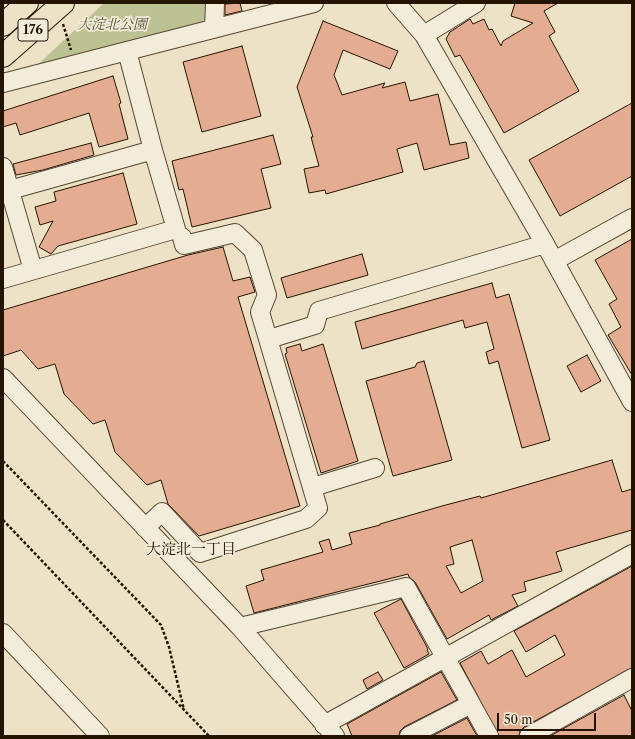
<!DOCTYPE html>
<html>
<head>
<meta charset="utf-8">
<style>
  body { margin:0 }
  #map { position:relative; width:635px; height:739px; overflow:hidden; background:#ede2c6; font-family:"Libre Caslon Text",serif }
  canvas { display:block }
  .frame { position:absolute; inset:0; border:4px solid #241300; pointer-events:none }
  .scale { position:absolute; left:497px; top:713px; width:99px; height:18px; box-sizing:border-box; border:2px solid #241300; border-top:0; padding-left:5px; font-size:12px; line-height:14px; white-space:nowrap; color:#241300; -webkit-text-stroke:3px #f3ecda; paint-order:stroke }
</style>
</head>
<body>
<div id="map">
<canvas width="635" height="739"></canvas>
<div class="frame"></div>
<div class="scale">50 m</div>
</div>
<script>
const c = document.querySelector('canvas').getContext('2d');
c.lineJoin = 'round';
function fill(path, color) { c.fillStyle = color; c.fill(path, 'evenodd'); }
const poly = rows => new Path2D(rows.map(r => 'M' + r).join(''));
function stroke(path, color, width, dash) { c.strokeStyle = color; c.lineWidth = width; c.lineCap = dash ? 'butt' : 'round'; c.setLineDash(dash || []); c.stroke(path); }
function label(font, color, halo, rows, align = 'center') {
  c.font = font + ' "Libre Caslon Text","Noto Serif JP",serif'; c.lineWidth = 3.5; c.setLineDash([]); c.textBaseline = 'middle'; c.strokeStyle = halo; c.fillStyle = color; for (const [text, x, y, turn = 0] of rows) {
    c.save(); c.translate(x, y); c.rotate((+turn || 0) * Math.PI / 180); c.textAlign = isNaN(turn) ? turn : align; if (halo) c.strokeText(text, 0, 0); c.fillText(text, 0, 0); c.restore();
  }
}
fill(poly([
  [104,3,208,3,207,16,201,25,34,68]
]), '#bdc292');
const building = poly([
  [240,3,242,11,225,15,225,4,240,3],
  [515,3,558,3,544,11,555,32,549,36,579,91,504,133,460,55,455,57,446,39,450,32,470,19,473,24,484,19,489,30,492,29,501,46,503,41,533,23,511,16,515,3],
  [323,21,398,51,390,69,343,50,334,75,342,95,385,83,382,88,405,82,410,101,438,94,450,145,466,142,469,158,424,170,417,143,397,149,403,172,326,194,325,190,309,193,304,169,319,166,311,137,313,137,297,87,323,21],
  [242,46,261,116,202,132,183,62,242,46],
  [113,76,121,103,119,104,128,139,99,147,89,113,20,135,16,123,3,127,3,111,113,76],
  [632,103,632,176,560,216,529,160,632,103],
  [273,135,281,164,261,169,271,208,192,227,183,189,179,190,172,161,273,135],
  [91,143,94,155,43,170,16,175,13,164,91,143],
  [123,173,137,224,58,246,51,254,39,247,53,221,40,225,35,207,56,201,54,192,123,173],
  [632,239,632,375,608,335,621,327,609,304,617,299,595,260,632,239],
  [223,247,233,281,250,277,255,292,238,297,300,506,199,536,168,504,161,480,147,485,115,452,105,420,93,424,64,394,55,364,38,369,21,350,3,356,3,310,188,255,223,247],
  [362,254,368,275,287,298,281,278,362,254],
  [492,283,496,298,509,294,550,440,522,448,498,361,489,364,486,352,494,349,487,322,465,328,463,320,362,349,355,322,492,283],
  [300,344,302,351,323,344,358,461,321,473,285,354,287,353,286,348,300,344],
  [587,355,601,381,581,392,567,366,587,355],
  [424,361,452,460,393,476,366,381,415,367,417,363,424,361],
  [612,460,622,492,632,489,632,530,556,552,562,571,524,582,526,591,512,595,518,606,491,620,489,615,447,639,415,582,409,577,408,574,254,613,246,586,264,580,261,570,323,552,319,542,329,539,332,550,352,544,349,533,380,525,380,524,442,506,480,496,481,498,612,460],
  [472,540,483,581,461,593,446,566,454,564,450,547,472,540],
  [632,566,632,668,524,727,520,731,519,736,499,736,460,663,481,651,488,664,512,650,526,677,565,655,555,635,526,652,514,631,632,566],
  [401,599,428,649,427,650,429,654,404,668,374,613,401,599],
  [378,672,383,680,367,689,363,680,378,672],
  [441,672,457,700,404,727,400,731,399,736,352,736,347,724,441,672],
  [624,695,632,711,632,736,550,736,624,695],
  [467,718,477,736,432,736,467,718]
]);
fill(building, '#e4ad92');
stroke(building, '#241300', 1);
const minor = poly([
  [396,3,424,35,545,244,632,402],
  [214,29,215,3],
  [424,35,476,3],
  [3,83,127,51],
  [3,167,33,270],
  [10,190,153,150],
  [554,261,632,218],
  [3,279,176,229,153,150,127,51,314,3],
  [269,339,315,325,319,311,545,244],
  [3,378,240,627,335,736],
  [313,487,375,468],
  [145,528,162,512,200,553,306,519,318,508,260,312,267,295,253,250,235,233,184,245,182,237],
  [240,627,406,587,489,736],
  [3,633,100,736],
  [324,725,632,554],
  [409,736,471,704],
  [529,736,632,678]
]);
const highway = poly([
  [3,25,27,3],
  [3,56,63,3]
]);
stroke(minor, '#564732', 20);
stroke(highway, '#241300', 24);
stroke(poly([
  [63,24,71,50],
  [3,461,161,625,169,647,184,710],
  [3,520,209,736]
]), '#241300', 2.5, [3, 2]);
stroke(minor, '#f3ecda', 18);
stroke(highway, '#ede2c6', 22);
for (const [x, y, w] of [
  [33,30,30]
]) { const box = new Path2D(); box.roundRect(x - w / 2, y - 11, w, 22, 3); c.fillStyle = '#f3ecda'; c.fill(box); stroke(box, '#241300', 1); }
label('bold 13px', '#241300', null, [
  ["176",33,30]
]);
label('italic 14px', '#5a5033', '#f3ecda', [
  ["大淀北公園",112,25]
]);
label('15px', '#241300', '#f3ecda', [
  ["大淀北一丁目",191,550]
]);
</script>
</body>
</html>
